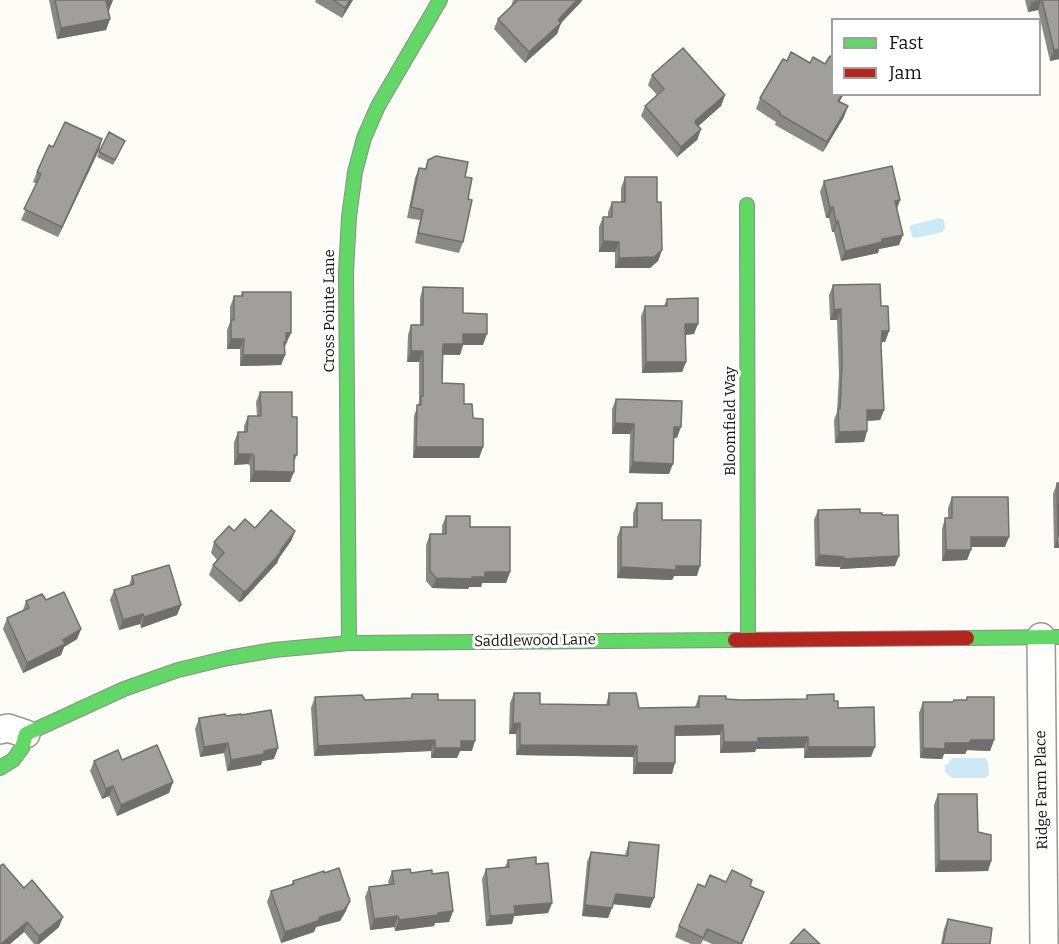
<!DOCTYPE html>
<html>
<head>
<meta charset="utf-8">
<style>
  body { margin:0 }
  #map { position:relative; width:1059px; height:944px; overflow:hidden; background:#fdfcf7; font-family:Bitter,serif }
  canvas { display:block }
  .legend { position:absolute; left:831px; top:18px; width:210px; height:78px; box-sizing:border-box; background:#fff; border:2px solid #a0a0a0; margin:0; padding:8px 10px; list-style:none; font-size:18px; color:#111 }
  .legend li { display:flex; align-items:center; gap:12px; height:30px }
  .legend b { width:30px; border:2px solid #a0a0a0 }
</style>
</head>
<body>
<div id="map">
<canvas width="1059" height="944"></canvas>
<ul class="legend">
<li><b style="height:8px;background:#63d668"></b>Fast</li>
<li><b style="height:8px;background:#b3261e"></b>Jam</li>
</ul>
</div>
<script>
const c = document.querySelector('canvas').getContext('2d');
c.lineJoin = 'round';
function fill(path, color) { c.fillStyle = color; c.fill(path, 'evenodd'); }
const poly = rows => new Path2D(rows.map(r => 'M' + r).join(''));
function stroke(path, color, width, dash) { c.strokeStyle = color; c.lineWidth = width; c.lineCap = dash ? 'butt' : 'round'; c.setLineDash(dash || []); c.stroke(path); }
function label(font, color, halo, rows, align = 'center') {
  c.font = font + ' Bitter,serif'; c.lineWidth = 6; c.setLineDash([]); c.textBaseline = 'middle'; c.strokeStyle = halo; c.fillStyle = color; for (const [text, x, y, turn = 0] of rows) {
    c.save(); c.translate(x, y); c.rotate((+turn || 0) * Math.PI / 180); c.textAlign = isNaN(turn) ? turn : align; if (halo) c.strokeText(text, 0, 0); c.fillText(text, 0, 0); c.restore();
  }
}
fill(poly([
  [940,218,944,220,945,228,943,232,915,238,912,237,910,227,911,225],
  [952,758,985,758,988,762,989,775,985,778,952,778,945,772,945,765,948,764]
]), '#cde8f7');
const street = poly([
  [1041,637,1044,944],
  [0,730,8,728,26,734]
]);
const fast = poly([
  [747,205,748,638],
  [967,638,1059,637],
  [349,643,346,272,349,217,355,172,364,138,378,106,440,0],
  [0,768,13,760,22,748,26,734,124,689,178,670,228,658,274,650,349,643,735,640]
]);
const jam = poly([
  [735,640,967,638]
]);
stroke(street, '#979795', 30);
stroke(fast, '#8e8d8b', 16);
stroke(jam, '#8e8d8b', 16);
stroke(street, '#fffffe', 27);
stroke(fast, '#63d668', 14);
stroke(jam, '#b3261e', 14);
fill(poly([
  [49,0,113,0,109,10,108,10,110,19,106,30,57,39],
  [316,0,353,0,342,18,315,2],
  [513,0,582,0,581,2,561,23,557,34,525,63,494,29,498,19,511,7],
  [1025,0,1059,0,1059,59,1050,61,1038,10,1028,12],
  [652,75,725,95,721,106,698,126,701,129,697,140,677,157,641,116,645,106,657,95,648,85],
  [760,98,840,102,844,117,823,152,775,125,776,122,756,109],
  [102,139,99,150,58,237,21,220,37,184,33,182,37,172,53,147],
  [125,141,113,165,97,157,99,152],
  [428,160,465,177,468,199,463,242,459,253,415,243,420,220,407,218,415,178,419,168,425,169],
  [625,177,657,202,662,250,658,261,650,268,615,268,615,252,599,252,599,227,603,217,608,217,608,212,612,202,621,202,621,188],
  [824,181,900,200,897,208,899,245,879,249,878,253,841,261,834,232,832,232,829,218,826,218,820,192],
  [833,285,881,306,889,331,885,342,881,342,881,346,884,410,880,420,867,421,867,431,864,442,835,443,834,420,837,412,839,375,837,320,830,320,829,295],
  [423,287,463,313,483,345,463,345,460,355,443,355,442,383,464,404,473,418,483,447,479,458,413,458,414,416,419,402,419,362,407,362,408,335,411,325,420,325,420,298],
  [242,292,287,343,286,343,284,347,285,355,281,365,240,366,240,349,227,349,227,330,230,322,230,307,234,296,241,296],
  [667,299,694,334,686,335,686,362,682,372,642,373,641,316,645,306,664,306],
  [260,392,292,417,297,455,294,462,290,482,250,482,250,466,248,464,234,465,234,442,238,432,244,432,244,426,248,416,257,416,256,402],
  [616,399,677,438,674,438,669,474,629,473,630,434,612,434,612,409],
  [1057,483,1059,548,1054,548,1053,494],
  [952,497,1005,547,971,547,967,560,942,561,942,529,945,518,948,518,948,508],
  [637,503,662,520,697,576,674,576,672,580,617,578,617,537,621,527,633,527,633,513],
  [818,510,860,513,895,566,840,569,840,567,815,566,814,520],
  [446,516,470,527,510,572,506,583,482,583,481,587,469,587,468,589,432,588,426,581,426,545,430,534,442,534,442,526],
  [255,528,295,531,291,541,279,558,277,563,242,601,239,602,209,575,213,565,217,560,211,553,214,542,234,531],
  [132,576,181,605,177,615,141,628,140,624,119,630,110,600,114,590,129,586],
  [46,600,81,629,77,639,64,647,61,655,23,673,3,629,7,618,23,610,26,601],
  [514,693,540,704,606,705,609,693,639,708,695,707,699,696,741,700,806,699,807,695,834,701,838,708,871,757,804,758,804,748,756,749,755,752,720,753,720,735,675,736,672,774,633,774,633,757,516,755,516,734,509,734,510,703],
  [412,694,438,700,472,751,460,751,457,758,431,758,431,751,314,756,311,708,315,697,365,700,411,698],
  [967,697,994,740,990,751,967,750,965,754,944,754,942,759,920,758,919,713,923,702,953,702,966,700],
  [241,715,274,759,262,761,261,765,227,771,224,753,200,757,195,729,199,718],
  [122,760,173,782,169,793,117,816,109,796,102,799,90,771,94,761],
  [938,794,978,832,991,861,988,871,935,872,934,805],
  [629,842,650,908,613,904,608,918,582,916,587,862,591,852,625,855],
  [508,860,536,864,552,903,548,913,514,916,512,924,486,926,482,879,486,869,505,867],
  [392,871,432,874,453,911,449,922,435,923,434,926,395,931,394,927,370,930,365,897,369,887,389,884,388,882],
  [293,881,346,911,340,921,316,927,314,932,281,943,267,902,271,891,292,884],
  [726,882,750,886,760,903,742,944,712,944,703,940,701,944,691,944,675,937,679,926,705,887],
  [24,888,59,927,39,944,34,944,24,932,10,944,0,944],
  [948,919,990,944,941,944,944,929]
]), '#8a8986');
fill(poly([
  [113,0,109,10,102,12,106,1],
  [350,0,353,0,342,18,345,8],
  [577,0,582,0,581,2,560,24,561,23,557,34,525,63,529,52,558,20],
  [1038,0,1041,0,1038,10,1028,12,1032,2],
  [110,19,106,30,57,39,61,28],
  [1059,49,1059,59,1050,61,1054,50],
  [842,94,844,94,834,111,838,101],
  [725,95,721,106,693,131,696,120],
  [848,106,844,117,823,152,827,142],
  [701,129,697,140,677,157,681,147],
  [102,139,99,150,58,237,62,227],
  [900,200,896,211,895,201],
  [833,207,829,218,826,218,830,208],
  [838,221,834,232,832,232,836,222],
  [903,235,899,245,879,249,878,253,841,261,845,251,882,239],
  [603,241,619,242,615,252,599,252],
  [662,250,658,261,650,268,615,268,619,258],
  [841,309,837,320,830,320,834,310],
  [685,324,698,324,694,334,682,335],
  [882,331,889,331,885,342,878,342],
  [286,333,291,333,282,353],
  [463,334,487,334,483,345,463,345,460,355,439,354,443,344],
  [231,339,244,339,240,349,227,349],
  [411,351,423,351,419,362,407,362],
  [243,355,285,355,281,365,240,366],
  [646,362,686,362,682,372,642,373],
  [867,410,884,410,880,420,863,421],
  [615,423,634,424,630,434,612,434],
  [674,427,681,427,677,438,670,437],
  [867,431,864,442,835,443,839,432],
  [416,447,483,447,479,458,413,458],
  [238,454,252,454,248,464,234,465],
  [633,462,673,464,669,474,629,473],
  [254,471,294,472,290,482,250,482],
  [295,531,291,541,279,558,277,563,242,601,239,602,243,591,280,551],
  [971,537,1009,537,1005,547,967,547],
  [1058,537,1059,548,1054,548],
  [946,550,971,550,967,560,942,561],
  [819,555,844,557,840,567,815,566],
  [899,556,895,566,840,569,844,559],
  [676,566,700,566,697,576,674,576,672,580,617,578,621,567],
  [485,572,510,572,506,583,482,583,481,587,469,587,468,589,432,588,436,578,472,577],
  [181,605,177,615,141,628,144,617],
  [143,614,140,624,119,630,123,620],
  [81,629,77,639,64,647,61,655,23,673,27,663],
  [520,723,516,734,509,734,513,724],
  [723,725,720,735,671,736,675,726],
  [808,737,804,748,756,749,755,752,720,753,724,742,758,738],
  [435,740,431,751,314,756,318,746],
  [971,740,994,740,990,751,967,750,965,754,944,754,942,759,920,758,923,748,945,743],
  [461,741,475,741,472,751,460,751,457,758,431,758,435,748],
  [228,743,224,753,200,757,204,747],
  [520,745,637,746,633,757,516,755],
  [808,747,875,747,871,757,804,758],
  [278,748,274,759,262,761,261,765,227,771,231,760,264,751],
  [637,763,675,763,672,774,633,774],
  [173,782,169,793,117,816,121,805],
  [113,786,109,796,102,799,106,789],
  [939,861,991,861,988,871,935,872],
  [764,892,742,944,741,944],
  [616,894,654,898,650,908,612,904],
  [350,901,346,911,340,921,316,927,314,932,281,943,285,932,320,917],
  [552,903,548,913,514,916,512,924,486,926,490,916,514,906],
  [585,905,612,908,608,918,582,916],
  [453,911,449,922,435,923,434,926,395,931,399,920,438,913],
  [398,916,394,927,370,930,374,919],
  [63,917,59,927,39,944,37,944,39,936],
  [27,922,24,932,10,944,1,944]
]), '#716f6d');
const building = poly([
  [55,0,111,0,106,1,110,19,61,28,55,0],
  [333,0,350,0,345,8,333,0],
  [516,0,577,0,558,20,561,23,529,52,498,19,517,1,516,0],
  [1042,0,1059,0,1059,49,1054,50,1042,0],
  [683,48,725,95,696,120,695,123,701,129,681,147,645,106,664,89,652,75,683,48],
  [791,52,810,63,813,57,825,64,830,56,832,58,832,94,842,94,838,101,848,106,827,142,779,114,780,112,760,98,783,59,787,61,791,52],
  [65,122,102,139,62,227,24,209,41,174,37,172,49,145,53,147,65,122],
  [109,132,125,141,115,160,99,152,109,132],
  [436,156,468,162,465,177,472,178,468,199,472,200,463,242,418,233,423,210,411,207,419,168,426,169,428,160,436,156],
  [892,166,900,200,895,201,903,235,882,239,882,242,845,251,838,221,836,222,833,207,830,208,824,181,892,166],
  [625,177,657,177,657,202,661,202,662,250,654,257,619,258,619,242,603,241,603,217,612,217,612,202,625,202,625,177],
  [880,284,881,306,888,306,889,331,882,331,881,346,884,410,867,410,867,431,839,432,838,409,840,409,842,364,841,309,834,310,833,285,880,284],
  [423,287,463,288,463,313,487,314,487,334,463,334,463,344,443,344,442,383,464,384,464,404,472,404,473,418,483,419,483,447,416,447,417,405,421,405,421,396,423,396,423,351,411,351,411,325,423,325,423,287],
  [242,292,291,292,291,333,286,333,286,342,284,342,285,355,243,355,244,339,231,339,231,320,234,320,234,296,243,296,242,292],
  [698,298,698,324,685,324,686,362,646,362,645,306,667,306,667,299,698,298],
  [260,392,292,392,292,417,297,417,297,455,294,455,294,472,254,471,254,456,252,454,238,454,238,432,247,432,248,416,261,416,260,392],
  [616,399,682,401,681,427,674,427,673,464,633,462,634,424,615,423,616,399],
  [1057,483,1059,483,1059,537,1058,537,1057,483],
  [952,497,1008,497,1009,537,971,537,971,550,946,550,945,518,952,518,952,497],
  [637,503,662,503,662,520,701,520,700,566,676,566,676,570,621,567,621,527,637,527,637,503],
  [860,509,860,513,882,513,882,515,898,515,899,556,844,559,844,557,819,555,818,510,860,509],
  [271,510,295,531,280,551,281,552,246,591,243,591,213,565,224,553,214,542,229,526,234,531,245,519,255,528,271,510],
  [446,516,470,516,470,527,510,527,510,572,485,572,485,577,472,577,472,579,436,578,430,571,430,534,446,534,446,516],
  [169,565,181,605,144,617,143,614,123,620,114,590,134,584,132,576,169,565],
  [64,592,81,629,63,640,65,644,27,663,7,618,29,608,26,601,42,594,46,600,64,592],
  [514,693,540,693,540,704,609,705,609,693,636,693,639,708,699,707,699,696,726,696,726,699,741,700,807,699,807,695,834,694,834,701,838,701,838,708,874,707,875,747,808,747,808,737,758,738,758,742,724,742,723,725,675,726,675,763,637,763,637,746,520,745,520,723,513,724,514,693],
  [412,694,438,694,438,700,475,700,475,741,461,741,461,748,435,748,435,740,318,746,315,697,362,695,365,700,412,698,412,694],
  [967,697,994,697,994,740,971,740,969,743,945,743,945,749,923,748,923,702,953,702,954,700,967,700,967,697],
  [271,710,278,748,264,751,264,754,231,760,228,743,204,747,199,718,225,714,226,716,241,714,241,715,271,710],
  [157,745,173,782,121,805,113,786,106,789,94,761,118,750,122,760,157,745],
  [938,794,977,794,978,832,991,835,991,861,939,861,938,794],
  [629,842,659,845,654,898,616,894,612,908,585,905,591,852,628,856,629,842],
  [536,857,536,864,548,863,552,903,514,906,515,914,490,916,486,869,509,867,508,860,536,857],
  [3,864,24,888,32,880,63,917,39,936,27,922,1,944,0,944,0,866,3,864],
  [339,868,350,901,344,910,320,917,318,921,285,932,271,891,294,884,293,881,324,871,324,873,339,868],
  [410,869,411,873,432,870,432,874,448,872,453,911,438,913,438,915,399,920,398,916,374,919,369,887,394,884,392,871,410,869],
  [732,870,752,880,750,886,764,892,741,944,707,929,703,938,679,926,698,884,705,887,710,875,726,882,732,870],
  [948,919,992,928,990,944,943,944,948,919],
  [804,929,820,944,790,944,804,929]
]);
fill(building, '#a19f9c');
stroke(building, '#716f6d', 1.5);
label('15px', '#111', '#fff', [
  ["Cross Pointe Lane",330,311,-90],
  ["Bloomfield Way",731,421,-90],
  ["Saddlewood Lane",535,641,-1],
  ["Ridge Farm Place",1042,790,-91]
]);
</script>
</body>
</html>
